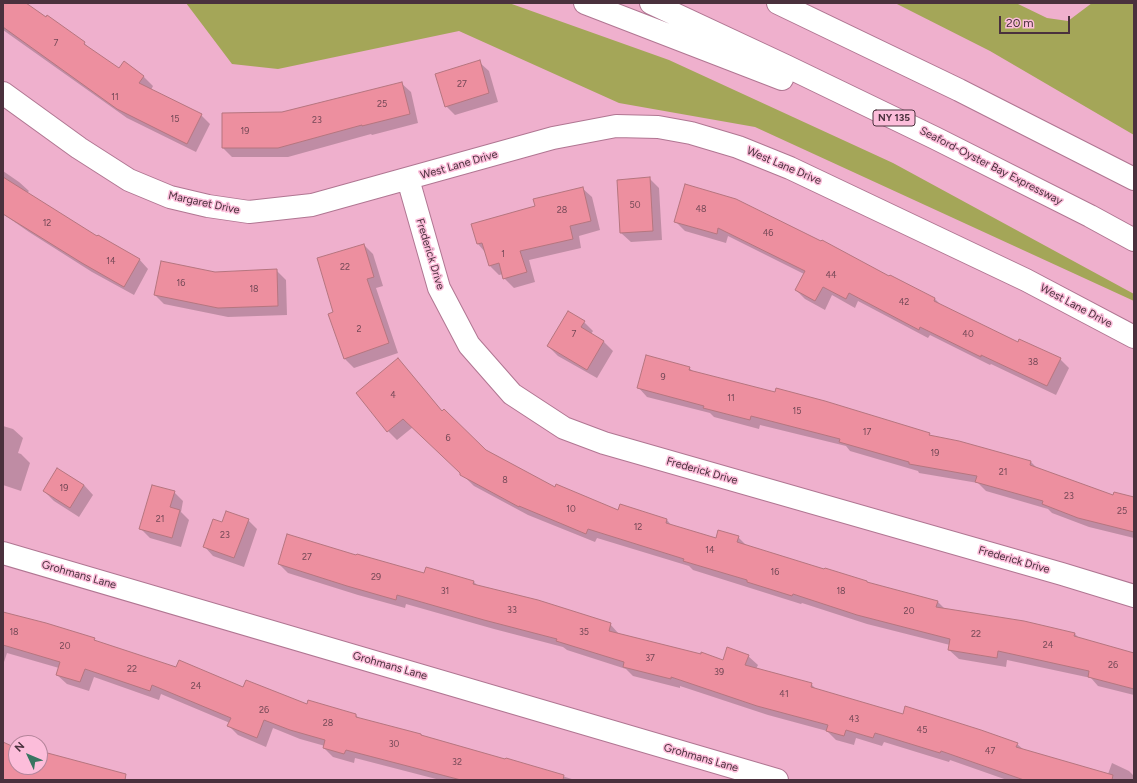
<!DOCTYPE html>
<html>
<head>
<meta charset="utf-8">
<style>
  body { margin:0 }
  #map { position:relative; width:1137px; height:783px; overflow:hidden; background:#efb0cd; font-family:Figtree,sans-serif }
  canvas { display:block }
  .frame { position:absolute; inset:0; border:4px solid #4a313d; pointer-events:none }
  .north { position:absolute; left:8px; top:735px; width:40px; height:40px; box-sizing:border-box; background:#fcbdda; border:1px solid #b5859b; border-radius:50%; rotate:314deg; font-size:11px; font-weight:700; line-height:16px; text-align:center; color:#4a313d }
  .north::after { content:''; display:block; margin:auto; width:14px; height:18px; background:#387561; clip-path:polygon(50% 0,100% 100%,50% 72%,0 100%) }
  .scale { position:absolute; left:999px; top:16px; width:71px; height:18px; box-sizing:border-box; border:2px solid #4a313d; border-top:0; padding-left:5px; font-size:12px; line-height:14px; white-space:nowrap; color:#4a313d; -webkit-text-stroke:3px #fcbdda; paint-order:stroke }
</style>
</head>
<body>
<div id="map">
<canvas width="1137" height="783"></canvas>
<div class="frame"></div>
<div class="north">N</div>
<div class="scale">20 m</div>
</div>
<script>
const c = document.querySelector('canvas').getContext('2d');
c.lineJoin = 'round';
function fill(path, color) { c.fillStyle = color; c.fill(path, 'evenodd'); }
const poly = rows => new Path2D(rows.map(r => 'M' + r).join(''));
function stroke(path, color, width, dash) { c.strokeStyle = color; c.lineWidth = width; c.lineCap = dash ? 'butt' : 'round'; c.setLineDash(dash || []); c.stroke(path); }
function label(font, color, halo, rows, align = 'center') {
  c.font = font + ' Figtree,sans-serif'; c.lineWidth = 3; c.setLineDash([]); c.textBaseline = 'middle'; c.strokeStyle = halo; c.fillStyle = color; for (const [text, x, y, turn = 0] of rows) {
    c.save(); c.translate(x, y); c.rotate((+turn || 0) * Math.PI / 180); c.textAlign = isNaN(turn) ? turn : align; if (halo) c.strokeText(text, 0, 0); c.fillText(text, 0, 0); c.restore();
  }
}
fill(poly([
  [186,3,509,3,669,60,893,163,1134,294,1134,301,755,127,619,103,459,31,278,69,232,64],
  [895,3,1016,3,1047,18,1068,21,1092,3,1134,3,1134,135,990,51]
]), '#a4a658');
fill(poly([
  [3,3,24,3,84,43,91,50,119,69,124,63,144,77,153,86,151,90,201,115,210,124,196,152,127,118,3,30],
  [479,62,489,71,498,102,455,115,446,106],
  [401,83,411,92,418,123,372,135,371,134,288,157,232,157,223,148,283,113],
  [3,171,19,182,29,191,27,193,98,237,139,259,148,269,134,295,92,272,29,232,3,214],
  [649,178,659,188,662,240,631,242,621,233],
  [686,185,890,277,890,276,935,299,941,305,1018,343,1060,359,1069,368,1056,395,991,364,990,365,930,335,928,338,858,301,855,308,832,295,825,310,805,299,796,290,804,274,728,236,726,243,685,231,676,222],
  [582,188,592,197,600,230,579,236,581,248,529,260,535,282,514,288,504,278,503,274,499,275,490,266,485,252,478,244,472,224,536,206],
  [364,245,373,254,383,286,376,288,398,353,354,368,345,359,334,313],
  [276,270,286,280,287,315,228,317,164,304,155,295,215,273],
  [584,322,593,331,591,334,604,342,613,351,597,378,558,356,548,346],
  [398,359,407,369,442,411,486,450,555,488,619,511,667,520,672,526,717,539,738,537,748,547,869,584,938,602,945,609,1075,634,1080,639,1134,654,1134,695,1098,686,1091,678,1007,660,1006,667,959,659,949,650,950,645,867,624,802,603,801,604,693,570,689,566,597,538,595,542,528,515,474,486,413,427,397,440,388,431,357,393],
  [689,368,694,372,929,434,933,437,959,442,1031,462,1037,468,1114,496,1134,498,1134,538,1089,527,1052,513,1048,509,986,491,978,483,919,473,918,471,850,451,846,446,760,425,759,429,714,417,710,413,647,397,638,387],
  [3,426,13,429,23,438,18,453,21,454,30,463,21,491,3,485],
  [84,485,93,495,79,517,54,501,44,491],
  [174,492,183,501,181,512,189,520,181,547,150,538,140,528],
  [248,520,257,529,244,567,213,556,204,546,223,524],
  [357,556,425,574,474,582,478,586,610,624,619,634,724,661,748,656,758,665,756,669,811,684,817,690,903,715,1017,744,1024,750,1108,774,1112,763,1129,771,1134,776,1134,780,1007,780,950,760,949,762,884,742,882,746,856,738,854,745,836,740,827,731,768,715,680,686,680,688,633,676,626,669,567,650,563,647,494,629,406,604,405,608,358,595,288,573,279,564],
  [3,613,94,639,97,642,176,669,243,688,308,705,356,715,359,719,421,734,423,737,506,760,507,759,575,780,440,780,355,758,354,763,333,757,324,748,325,746,300,739,273,728,266,747,238,735,229,726,230,723,161,694,159,700,94,677,89,691,67,684,57,675,59,668,7,653,3,665]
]), '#0003');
const building = poly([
  [3,3,26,3,46,17,47,15,85,42,84,44,119,68,124,61,144,76,139,83,202,114,187,144,117,109,3,27,3,3],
  [480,60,489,93,445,107,435,74,480,60],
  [402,82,410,114,362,126,362,125,278,148,222,148,222,113,282,112,402,82],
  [3,177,97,236,98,235,140,259,124,287,82,263,3,214,3,177],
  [650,177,653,231,620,233,617,180,650,177],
  [685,184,736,199,821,241,822,240,889,276,890,275,935,298,934,301,1018,342,1019,339,1061,358,1047,386,981,355,981,357,920,327,919,330,849,293,846,299,823,287,815,301,795,290,805,271,718,228,717,234,674,222,685,184],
  [583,187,591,221,570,226,573,239,520,251,527,272,503,279,499,263,489,266,482,243,477,244,471,224,535,206,533,199,583,187],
  [364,244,374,277,367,279,389,343,344,359,328,314,333,312,317,258,364,244],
  [161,261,215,272,277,269,278,306,218,308,154,295,161,261],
  [568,311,585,321,581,327,604,341,587,370,547,346,568,311],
  [646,355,690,367,689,370,775,392,776,388,825,401,930,433,929,435,959,441,1031,461,1030,465,1113,495,1114,492,1134,497,1134,532,1078,518,1042,504,1043,501,975,482,977,476,909,464,909,462,839,442,840,439,751,416,750,420,703,408,704,406,637,388,646,355],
  [398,358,442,411,444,409,486,450,555,487,556,484,618,510,620,504,667,519,666,523,716,538,718,530,739,536,737,542,824,569,825,568,867,581,867,582,938,601,936,607,1024,621,1075,633,1074,636,1134,653,1134,689,1088,677,1089,671,998,651,997,658,948,650,950,639,857,615,793,594,792,596,747,582,747,580,683,561,684,559,588,529,586,534,519,506,519,507,460,475,460,473,403,419,387,432,356,393,398,358],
  [57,468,84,485,70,508,43,491,57,468],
  [152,485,175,491,170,507,180,510,172,538,139,529,152,485],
  [226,511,249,519,234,558,203,547,213,519,222,522,226,511],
  [287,534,356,555,357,554,424,573,426,567,474,581,473,584,538,600,611,623,609,631,701,654,701,652,723,660,727,647,749,655,745,665,812,683,811,687,903,714,905,706,981,730,1018,743,1016,747,1113,775,1112,780,1024,780,941,751,940,753,875,733,873,738,846,730,844,736,826,731,828,725,757,706,671,677,671,679,623,667,624,662,556,641,557,639,484,620,397,595,396,600,347,586,278,564,287,534],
  [3,612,46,623,95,638,94,640,176,667,179,660,243,687,246,680,307,704,308,700,356,714,356,717,421,734,421,735,505,759,506,758,564,775,563,780,461,780,346,750,344,754,323,748,325,740,290,730,264,720,257,738,227,726,231,718,152,685,150,691,85,669,80,682,56,675,60,662,3,645,3,612],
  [3,742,16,748,16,767,40,767,40,751,126,774,125,780,3,780,3,742]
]);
fill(building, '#ed8f9f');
stroke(building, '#b5757f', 1);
const minor = poly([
  [3,93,79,148,129,180,170,197,208,206,249,212,312,205,553,138,616,126,658,127,691,133,738,147,790,168,1026,280,1134,337],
  [408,179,439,288,469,345,512,394,564,428,604,443,1062,574,1134,596],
  [3,553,777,780]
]);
const highway = poly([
  [585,3,782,79],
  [651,3,786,66,935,138,1090,216,1134,240],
  [778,3,959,90,1134,179]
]);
stroke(minor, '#b07692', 24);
stroke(highway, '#b07692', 24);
stroke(minor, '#fff', 22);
stroke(highway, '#fff', 22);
label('9px', '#734856', null, [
  ["7",56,43],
  ["27",462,84],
  ["11",115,97],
  ["25",382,104],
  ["15",175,119],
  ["23",317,120],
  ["19",245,131],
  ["50",635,205],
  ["48",701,209],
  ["28",562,210],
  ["12",47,223],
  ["46",768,233],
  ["1",503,254],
  ["14",111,261],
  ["22",345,267],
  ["44",831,275],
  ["16",181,283],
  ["18",254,289],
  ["42",904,302],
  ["2",359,329],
  ["7",574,334],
  ["40",968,334],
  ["38",1033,362],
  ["9",663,377],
  ["4",393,395],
  ["11",731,398],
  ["15",797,411],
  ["17",867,432],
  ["6",448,438],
  ["19",935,453],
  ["21",1003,472],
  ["8",505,480],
  ["19",64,488],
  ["23",1069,496],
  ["10",571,509],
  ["25",1122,511],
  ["21",160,519],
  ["12",638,527],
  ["23",225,535],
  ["14",710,550],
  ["27",307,557],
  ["16",775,572],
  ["29",376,577],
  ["31",445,591],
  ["18",841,591],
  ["33",512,610],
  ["20",909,611],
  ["18",14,632],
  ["35",584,632],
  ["22",976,634],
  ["24",1048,645],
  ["20",65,646],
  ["37",650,658],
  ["26",1113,665],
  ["22",132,669],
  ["39",719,672],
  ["24",196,686],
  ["41",784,694],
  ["26",264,710],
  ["43",854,719],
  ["28",328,723],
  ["45",922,730],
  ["30",394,744],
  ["47",990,751],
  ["32",457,762]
]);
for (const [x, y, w] of [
  [894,118,42]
]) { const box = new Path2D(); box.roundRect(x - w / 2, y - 8, w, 16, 3); c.fillStyle = '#fcbdda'; c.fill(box); stroke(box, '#4a313d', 1); }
label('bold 10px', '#4a313d', null, [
  ["NY 135",894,118]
]);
label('11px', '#4a313d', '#fcbdda', [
  ["West Lane Drive",459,165,-16],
  ["West Lane Drive",784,166,23],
  ["Seaford-Oyster Bay Expressway",991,166,27],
  ["Margaret Drive",204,203,12],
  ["Frederick Drive",430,254,73],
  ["West Lane Drive",1076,306,28],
  ["Frederick Drive",702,471,16],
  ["Frederick Drive",1014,560,16],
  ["Grohmans Lane",79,575,16],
  ["Grohmans Lane",390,666,16],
  ["Grohmans Lane",701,758,16]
]);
</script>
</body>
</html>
